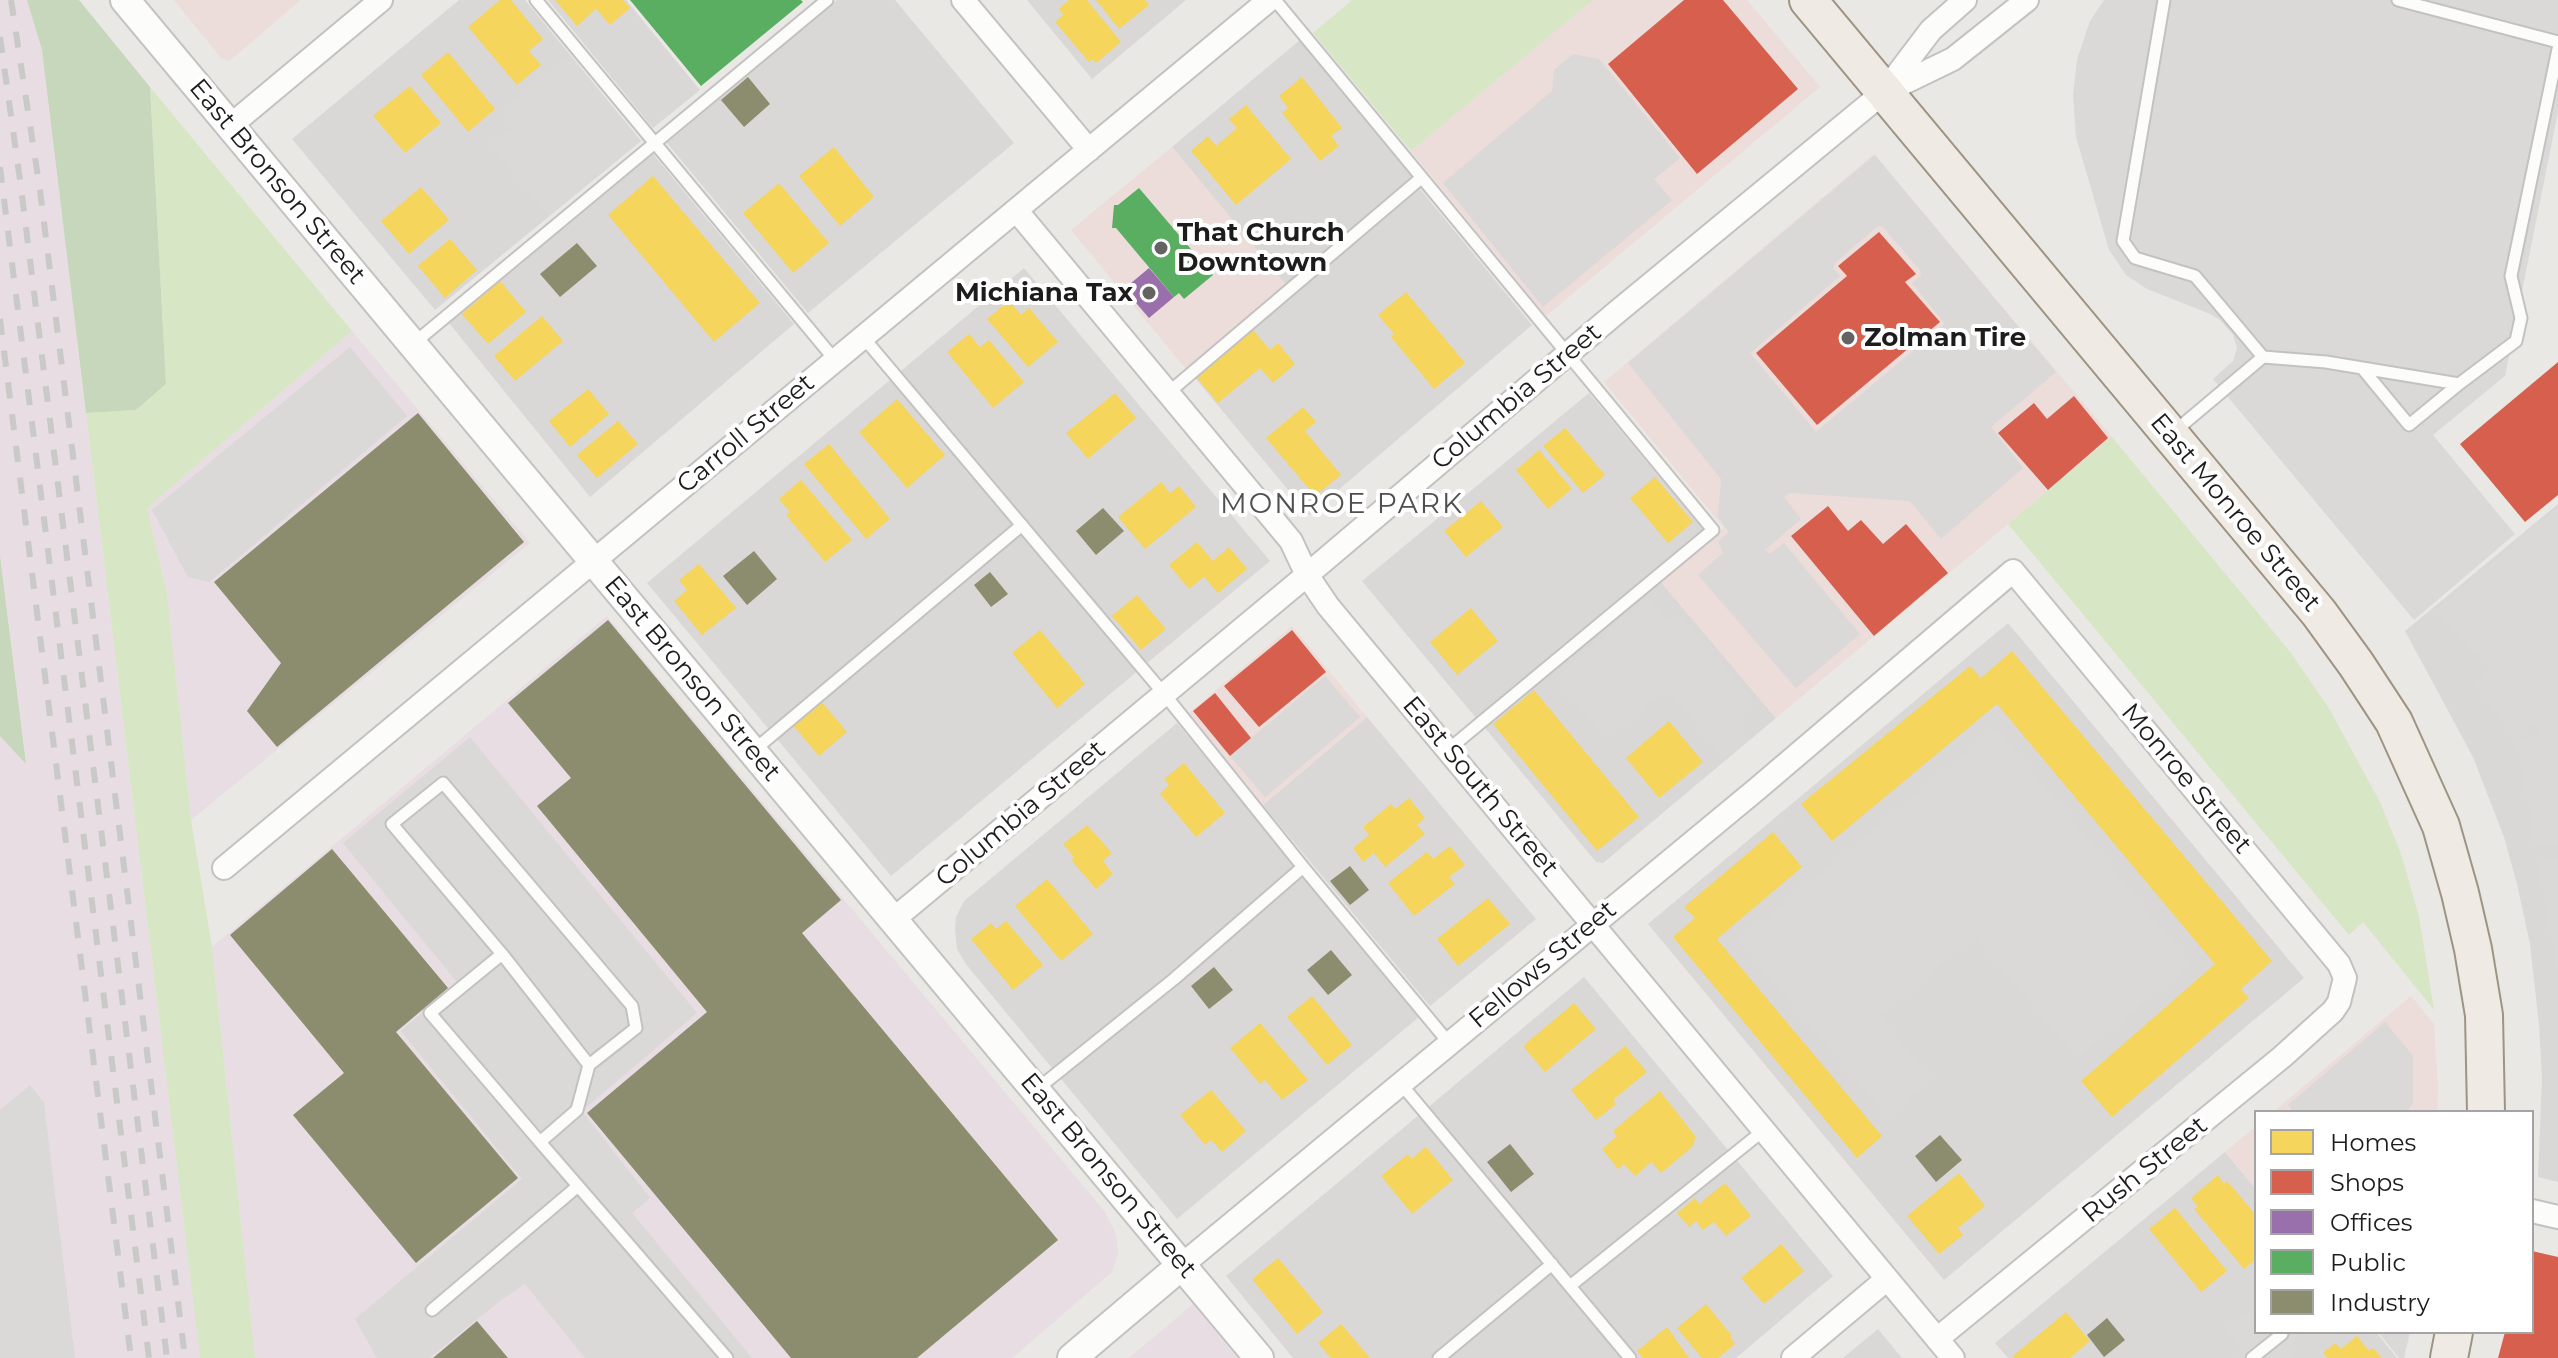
<!DOCTYPE html>
<html>
<head>
<meta charset="utf-8">
<style>
  body { margin:0 }
  #map { position:relative; width:2558px; height:1358px; overflow:hidden; background:#eae8e4; font-family:Montserrat,sans-serif }
  canvas { display:block }
  .legend { position:absolute; left:2254px; top:1110px; width:280px; height:224px; box-sizing:border-box; background:#fff; border:2px solid #a4a4a4; margin:0; padding:10px 14px; list-style:none; font-size:24px; color:#1c1c1c }
  .legend li { display:flex; align-items:center; gap:16px; height:40px }
  .legend b { width:40px; border:2px solid #a4a4a4 }
</style>
</head>
<body>
<div id="map">
<canvas width="2558" height="1358"></canvas>
<ul class="legend">
<li><b style="height:22px;background:#f6d55c"></b>Homes</li>
<li><b style="height:22px;background:#d6604d"></b>Shops</li>
<li><b style="height:22px;background:#9970ab"></b>Offices</li>
<li><b style="height:22px;background:#5aae61"></b>Public</li>
<li><b style="height:22px;background:#8c8c6e"></b>Industry</li>
</ul>
</div>
<script>
const c = document.querySelector('canvas').getContext('2d');
c.lineJoin = 'round';
function fill(path, color) { c.fillStyle = color; c.fill(path, 'evenodd'); }
const poly = rows => new Path2D(rows.map(r => 'M' + r).join(''));
function stroke(path, color, width, dash) { c.strokeStyle = color; c.lineWidth = width; c.lineCap = dash ? 'butt' : 'round'; c.setLineDash(dash || []); c.stroke(path); }
function label(font, color, halo, rows, align = 'center') {
  c.font = font + ' Montserrat,sans-serif'; c.lineWidth = 8; c.setLineDash([]); c.textBaseline = 'middle'; c.strokeStyle = halo; c.fillStyle = color; for (const [text, x, y, turn = 0] of rows) {
    c.save(); c.translate(x, y); c.rotate((+turn || 0) * Math.PI / 180); c.textAlign = isNaN(turn) ? turn : align; if (halo) c.strokeText(text, 0, 0); c.fillText(text, 0, 0); c.restore();
  }
}
fill(poly([
  [459,0,525,0,641,141,435,310,292,139],
  [548,0,626,0,700,90,653,128],
  [837,0,895,0,1014,143,808,313,667,143],
  [1027,0,1186,0,1092,79],
  [1300,40,1412,177,1286,285,1172,147],
  [653,154,794,324,590,497,449,323],
  [1420,189,1532,325,1309,515,1195,378],
  [1024,268,1270,561,891,876,647,583],
  [1589,393,1703,529,1476,718,1362,581],
  [2558,504,2558,1182,2538,1177,2542,1078,2539,1025,2530,944,2517,884,2504,837,2473,757,2405,631],
  [1661,582,1776,718,1603,863,1596,862,1485,728],
  [2008,623,2304,978,1944,1280,1648,924],
  [1367,717,1536,919,1430,1006,1263,805],
  [1177,723,1419,1017,1177,1219,965,963,957,949,955,930,956,917,964,901],
  [1584,977,1833,1276,1736,1358,1293,1358,1226,1276],
  [2225,1152,2256,1189,2256,1332,2376,1332,2397,1358,2008,1358,1995,1343],
  [1878,1329,1902,1358,1843,1358]
]), '#d9d8d6');
fill(poly([
  [174,0,301,0,229,61,221,58],
  [1593,0,1747,0,1820,87,1546,316,1411,151],
  [1172,147,1286,285,1186,369,1071,230],
  [1874,154,2112,437,1776,718,1661,582,1724,528,1604,382],
  [1292,626,1367,717,1263,805,1189,713],
  [2411,996,2434,1024,2438,1090,2437,1112,2273,1112],
  [2256,1126,2256,1189,2225,1152]
]), '#ecdcda');
fill(poly([
  [0,0,27,0,42,50,200,1358,0,1358,0,736,26,763,0,556],
  [352,331,530,543,191,820,167,593,147,508],
  [607,616,1105,1212,1116,1234,1118,1254,1112,1272,1012,1358,255,1358,212,947],
  [1193,1304,1237,1358,1129,1358]
]), '#e7dde3');
fill(poly([
  [1352,0,1593,0,1411,151,1313,33],
  [150,87,352,331,147,508,167,593,191,820,212,947,255,1358,200,1358,86,413,136,410,166,384],
  [2112,437,2291,653,2330,710,2381,804,2401,854,2419,916,2434,1010,2363,922,2349,935,2008,524]
]), '#d7e6c5');
fill(poly([
  [27,0,79,0,150,87,166,384,136,410,86,413,42,50],
  [0,556,26,764,0,736]
]), '#c6d7bb');
fill(poly([
  [2104,0,2558,0,2558,112,2505,376,2433,435,2515,534,2414,620,2213,379,2233,361,2237,348,2233,335,2220,320,2210,314,2147,289,2126,275,2109,250,2076,137,2073,95,2077,60,2090,21],
  [569,54,641,141,549,216,490,144,512,127,501,112],
  [1573,54,1599,59,1680,158,1654,179,1672,200,1543,307,1443,183,1552,91,1554,70],
  [1875,155,2056,372,1991,427,2023,468,1941,539,1910,501,1790,493,1784,497,1801,519,1765,550,1770,554,1784,543,1860,634,1796,688,1698,575,1723,553,1718,542,1729,532,1718,517,1721,479,1628,363],
  [1878,226,1883,227,1920,270,1921,276,1912,283,1945,324,1816,432,1750,353,1840,276,1833,268,1835,263],
  [350,347,407,416,209,582,188,577,152,510],
  [2558,508,2558,842,2535,845,2517,740,2537,735,2538,725,2532,723,2515,737,2474,685,2488,670,2488,661,2482,654,2474,654,2435,610],
  [1648,598,1668,622,1679,613,1754,701,1733,719,1750,739,1726,760,1667,688,1606,739,1555,678],
  [1325,676,1360,717,1265,797,1230,756],
  [1996,729,2190,963,2077,1058,1975,936,1880,1016,1932,1080,1888,1117,1739,941],
  [470,737,697,1013,582,1111,650,1198,632,1213,752,1358,585,1358,525,1284,501,1300,429,1358,377,1358,355,1319,522,1179,401,1031,457,982,343,843],
  [2558,858,2558,971,2538,863],
  [2385,1022,2413,1056,2413,1103,2408,1110,2410,1112,2293,1112,2288,1105],
  [30,1085,44,1103,75,1358,0,1358,0,1110],
  [2256,1306,2256,1332,2295,1332,2298,1337,2288,1346,2294,1358,2236,1358,2241,1354,2241,1349,2225,1329],
  [2378,1332,2410,1332,2404,1358,2399,1358]
]), '#dad9d8');
fill(poly([
  [500,0,511,0,543,39,529,51,541,65,517,85,468,27],
  [555,0,623,0,630,8,610,25,596,9,577,26],
  [1069,0,1087,0,1121,42,1096,63,1093,59,1089,62,1055,22,1063,15,1059,9],
  [1096,0,1145,0,1149,5,1119,29],
  [448,52,495,109,468,132,421,75],
  [1302,77,1342,128,1331,136,1339,146,1320,161,1282,113,1288,108,1279,96],
  [410,86,441,123,405,153,373,116],
  [1246,105,1291,159,1236,205,1191,151,1208,136,1216,146,1237,128,1229,119],
  [834,147,874,197,840,226,799,176],
  [653,176,760,303,714,342,608,215],
  [779,183,829,243,793,273,743,213],
  [421,187,449,220,409,254,381,221],
  [450,239,477,270,445,298,418,266],
  [500,281,526,312,488,344,462,314],
  [1406,292,1465,363,1434,389,1391,337,1394,334,1378,315],
  [1009,301,1021,315,1029,308,1058,342,1028,367,987,319],
  [542,316,563,341,515,381,494,356],
  [1253,330,1270,350,1278,343,1295,364,1273,383,1260,368,1218,403,1196,377],
  [969,334,980,347,989,340,1024,382,993,408,947,352],
  [588,389,609,414,570,447,549,421],
  [1115,393,1136,418,1088,459,1066,433],
  [897,399,945,455,907,488,859,432],
  [1303,407,1316,422,1305,431,1341,475,1315,496,1266,438],
  [618,421,638,444,597,478,577,455],
  [1565,428,1605,475,1583,493,1543,446],
  [829,444,890,519,866,539,804,464],
  [1539,450,1572,489,1548,509,1516,470],
  [1655,477,1693,522,1668,543,1630,498],
  [801,480,852,540,825,562,786,515,790,512,779,499],
  [1161,482,1170,493,1179,486,1196,507,1145,549,1118,517],
  [1481,501,1503,527,1466,557,1444,531],
  [1197,542,1213,561,1229,547,1247,569,1218,593,1204,577,1189,589,1169,565],
  [699,564,736,608,702,635,674,601,687,590,679,580],
  [1137,595,1166,629,1141,650,1112,616],
  [1471,608,1498,641,1457,675,1430,642],
  [1040,630,1085,684,1057,708,1012,653],
  [2012,651,2272,961,2241,989,2249,998,2112,1117,2081,1081,2215,964,1997,704,1832,841,1801,804,1970,666,1981,678],
  [1534,690,1639,817,1597,851,1493,724],
  [820,700,847,732,819,756,792,724],
  [1669,721,1703,762,1659,798,1626,758],
  [1184,763,1225,813,1196,837,1160,794,1169,785,1164,779],
  [1409,798,1425,818,1417,825,1425,834,1385,867,1374,853,1363,862,1353,848,1369,835,1363,827,1391,804,1395,809],
  [1087,825,1112,853,1103,861,1113,874,1096,889,1071,860,1074,857,1063,844],
  [1773,832,1802,867,1717,939,1882,1136,1857,1158,1673,937,1695,918,1684,907],
  [1450,846,1465,865,1449,877,1455,884,1414,916,1388,883,1427,852,1433,859],
  [1047,879,1093,934,1061,961,1015,906],
  [1488,898,1510,924,1458,966,1437,939],
  [1006,921,1043,965,1013,990,971,939,991,923,996,929],
  [1312,996,1352,1045,1327,1065,1287,1017],
  [1574,1003,1596,1029,1545,1072,1523,1046],
  [1260,1023,1308,1080,1282,1100,1265,1080,1260,1084,1230,1048],
  [1625,1046,1647,1072,1613,1100,1616,1104,1596,1120,1571,1090],
  [1211,1090,1246,1131,1222,1152,1211,1140,1205,1145,1180,1115],
  [1660,1091,1696,1137,1692,1147,1661,1173,1651,1162,1635,1176,1624,1164,1618,1169,1602,1149,1617,1136,1613,1131],
  [1426,1147,1453,1180,1412,1214,1381,1176,1408,1154,1411,1159],
  [1959,1173,1985,1206,1958,1228,1963,1235,1939,1254,1907,1216],
  [2218,1175,2224,1184,2227,1181,2256,1215,2256,1259,2244,1269,2194,1209,2198,1207,2191,1198],
  [1725,1183,1751,1216,1726,1236,1714,1222,1703,1230,1696,1221,1689,1227,1677,1213,1695,1198,1699,1204],
  [2175,1208,2227,1271,2201,1292,2149,1229],
  [1781,1244,1804,1271,1764,1304,1741,1278],
  [1278,1258,1323,1312,1297,1334,1252,1279],
  [1706,1304,1732,1336,1730,1337,1735,1344,1718,1358,1702,1358,1677,1328],
  [2066,1312,2090,1341,2070,1358,2014,1358,2013,1356],
  [1341,1324,1370,1358,1331,1358,1318,1343],
  [1667,1327,1689,1358,1643,1358,1637,1351],
  [2357,1336,2369,1351,2373,1348,2382,1358,2328,1358,2323,1353,2335,1343,2341,1349]
]), '#f6d55c');
fill(poly([
  [1684,0,1723,0,1798,89,1697,174,1608,64],
  [1879,232,1916,274,1905,282,1940,322,1817,425,1756,353,1847,276,1838,266],
  [2558,362,2558,495,2525,522,2460,444],
  [2074,396,2108,438,2048,490,1998,433,2034,403,2047,419],
  [1828,506,1848,531,1861,520,1883,544,1906,524,1948,573,1874,636,1791,536],
  [1292,630,1326,672,1259,727,1224,686],
  [1215,693,1251,738,1230,756,1193,711],
  [2532,1251,2558,1257,2558,1358,2498,1358,2505,1332,2532,1332]
]), '#d6604d');
fill(poly([
  [1149,268,1174,297,1149,318,1124,289]
]), '#9970ab');
fill(poly([
  [630,0,801,0,803,2,701,86],
  [1139,188,1213,275,1184,299,1179,293,1174,297,1116,228,1112,228,1114,205,1118,205]
]), '#5aae61');
fill(poly([
  [748,77,770,104,744,127,721,100],
  [577,243,597,266,560,297,540,274],
  [418,413,524,542,277,747,247,711,281,663,214,582],
  [1103,508,1124,531,1096,555,1076,531],
  [754,551,777,579,747,605,723,576],
  [990,572,1008,594,991,607,974,585],
  [608,620,841,900,802,933,1058,1240,917,1358,791,1358,587,1113,707,1012,537,806,571,778,508,703],
  [332,849,448,988,396,1032,518,1178,416,1263,293,1115,344,1073,230,935],
  [1350,866,1369,890,1350,905,1330,881],
  [1331,950,1352,975,1328,995,1307,970],
  [1214,967,1233,990,1209,1009,1191,986],
  [1940,1135,1962,1160,1936,1182,1915,1156],
  [1510,1144,1534,1174,1511,1192,1487,1162],
  [2107,1318,2125,1340,2104,1357,2087,1335],
  [477,1321,508,1358,433,1358]
]), '#8c8c6e');
const service = poly([
  [536,0,835,360],
  [1275,0,1713,530,1449,749],
  [2164,0,2123,241,2135,258,2195,276,2263,357],
  [2398,0,2558,42],
  [863,337,1165,695,1303,867,1449,1043],
  [413,344,827,0],
  [2362,368,2409,425,2459,384],
  [1168,393,1420,179],
  [2175,431,2263,357,2326,362,2459,384,2516,341,2521,318,2511,276,2558,49],
  [753,751,1022,525],
  [502,954,430,1013,540,1142],
  [589,1065,502,954,392,824,443,783,632,1006,636,1028,589,1065,577,1110,540,1142,727,1358],
  [1401,1084,1630,1358],
  [1036,1090,1174,979,1303,867],
  [1570,1286,1764,1130],
  [432,1310,578,1186],
  [1439,1358,1552,1264],
  [2252,1358,2282,1334]
]);
const minor = poly([
  [963,0,1089,150],
  [1889,90,1953,59,2027,0],
  [230,126,381,0],
  [1016,210,1291,541,1307,575,1328,606,1953,1358],
  [224,868,1269,0],
  [894,919,1307,575,1617,312,1884,92,1931,30,1965,0],
  [2532,1211,2558,1217],
  [1182,1265,1757,789,2013,571,2339,964,2345,978,2339,1002,2333,1011,2282,1057,1937,1339],
  [1793,1358,1887,1279]
]);
const tertiary = poly([
  [125,0,1259,1358],
  [1072,1358,1182,1265]
]);
const primary = poly([
  [1808,0,2319,613,2356,664,2394,722,2441,826,2460,893,2473,949,2484,1015,2486,1112],
  [2449,1358,2454,1332]
]);
stroke(service, '#c3c2c0', 15);
stroke(minor, '#c3c2c0', 26);
stroke(tertiary, '#c3c2c0', 32);
stroke(primary, '#9e9483', 40);
stroke(service, '#fcfcfb', 11);
stroke(minor, '#fcfcfb', 22);
stroke(tertiary, '#fcfcfb', 28);
stroke(primary, '#efeae4', 36);
stroke(poly([
  [11,0,40,190,185,1358],
  [0,37,20,180,167,1358],
  [0,167,149,1358],
  [0,319,131,1358]
]), '#c9c9c8', 6, [16, 16]);
for (const [x, y, r, color] of [
  [1161,248,8,"#646362"],
  [1149,293,8,"#646362"],
  [1848,338,8,"#646362"]
]) { const dot = new Path2D(); dot.arc(x, y, r, 0, 2 * Math.PI); c.fillStyle = color; c.fill(dot); stroke(dot, '#fff', 3); }
label('26px', '#1c1c1c', '#fff', [
  ["East Bronson Street",277,182,50],
  ["Columbia Street",1517,397,-40],
  ["Carroll Street",746,434,-40],
  ["East Monroe Street",2235,513,50],
  ["East Bronson Street",692,679,50],
  ["Monroe Street",2186,779,50],
  ["East South Street",1480,787,50],
  ["Columbia Street",1021,814,-40],
  ["Fellows Street",1543,965,-40],
  ["Rush Street",2145,1170,-39],
  ["East Bronson Street",1108,1176,50]
]);
label('bold 26px', '#1c1c1c', '#fff', [
  ["That Church",1177,233],
  ["Downtown",1177,263],
  ["Michiana Tax",1133,293,"right"],
  ["Zolman Tire",1864,338]
], 'left');
c.letterSpacing = '2px';
label('28px', '#4f4f4f', '#fff', [
  ["MONROE PARK",1342,505]
]);
c.letterSpacing = '0px';
</script>
</body>
</html>
